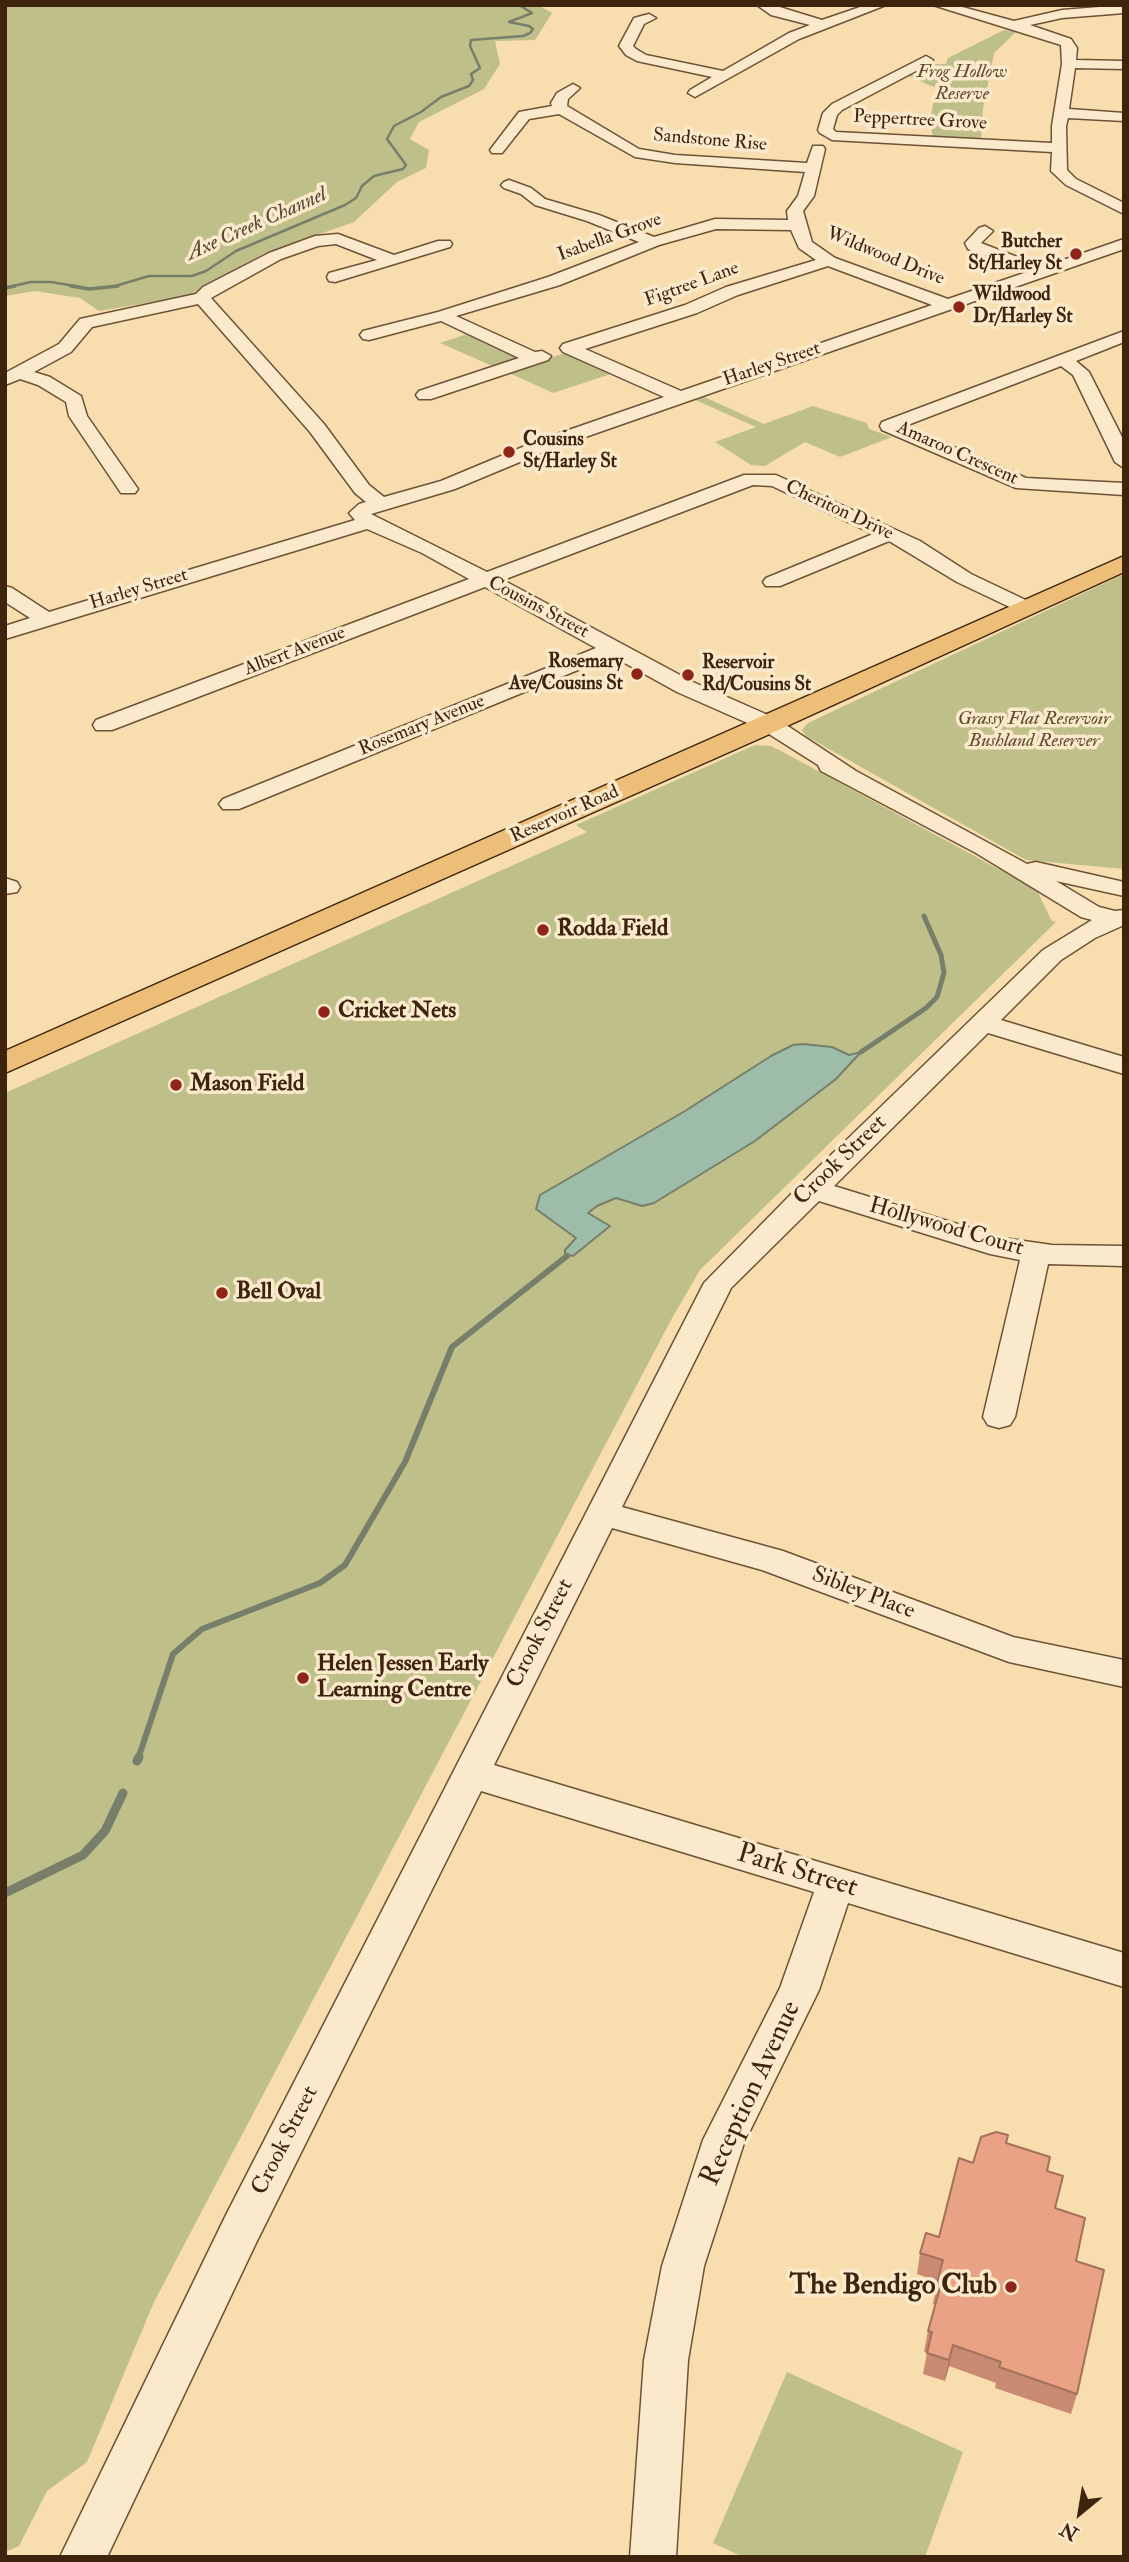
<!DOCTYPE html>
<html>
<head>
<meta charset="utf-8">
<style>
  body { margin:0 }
  #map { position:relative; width:1129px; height:2562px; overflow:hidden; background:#f8ddae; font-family:"IM FELL Double Pica",serif }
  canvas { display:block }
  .frame { position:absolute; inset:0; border:7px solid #3f240d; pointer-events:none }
  .north { position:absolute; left:1045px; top:2478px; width:70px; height:70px; -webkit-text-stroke:5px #fae9ca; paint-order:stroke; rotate:210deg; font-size:19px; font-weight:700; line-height:28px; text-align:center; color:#3f240d }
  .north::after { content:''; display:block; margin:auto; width:24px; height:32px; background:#3f240d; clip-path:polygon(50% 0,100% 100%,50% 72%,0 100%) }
</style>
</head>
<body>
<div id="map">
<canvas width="1129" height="2562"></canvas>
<div class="frame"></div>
<div class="north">N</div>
</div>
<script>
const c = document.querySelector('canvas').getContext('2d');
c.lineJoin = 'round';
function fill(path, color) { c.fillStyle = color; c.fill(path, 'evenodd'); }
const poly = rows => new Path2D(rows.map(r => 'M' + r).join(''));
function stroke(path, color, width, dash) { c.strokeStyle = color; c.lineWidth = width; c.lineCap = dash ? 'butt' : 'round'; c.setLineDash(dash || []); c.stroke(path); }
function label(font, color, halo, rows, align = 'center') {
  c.font = font + ' "IM FELL Double Pica",serif'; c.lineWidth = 7; c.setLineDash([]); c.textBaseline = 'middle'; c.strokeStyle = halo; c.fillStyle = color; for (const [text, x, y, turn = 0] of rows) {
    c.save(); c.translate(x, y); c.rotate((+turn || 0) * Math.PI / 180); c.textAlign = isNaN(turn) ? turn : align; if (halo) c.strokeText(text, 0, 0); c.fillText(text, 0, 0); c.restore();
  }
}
fill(poly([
  [5,5,538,5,552,13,535,40,495,41,500,64,484,89,419,122,410,139,429,150,426,168,397,182,354,222,263,254,188,296,99,311,80,298,35,291,5,296],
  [1004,30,1016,32,994,53,983,109,981,140,933,137,930,121,936,88,906,75,929,64,946,64,948,58],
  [473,332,529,358,497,368,440,343],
  [562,354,572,354,617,372,553,393,505,371],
  [702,396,764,424,813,406,867,423,869,429,892,437,840,457,805,442,765,466,751,465,715,442,756,427,693,399],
  [1124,574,1124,869,1026,860,806,736,802,730,808,723],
  [755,745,771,746,783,752,1037,890,1051,920,1056,922,700,1270,671,1320,154,2302,87,2462,47,2491,19,2546,5,2552,5,1093,587,832,576,825],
  [787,2372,963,2452,925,2557,743,2557,713,2543]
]), '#bfc089');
const water = poly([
  [803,1044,832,1047,849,1055,861,1052,836,1079,755,1141,654,1203,642,1206,616,1198,597,1206,588,1213,610,1226,573,1256,565,1254,565,1250,576,1238,536,1209,540,1195,685,1111,771,1056,793,1045,803,1044]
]);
fill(water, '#9dbca9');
stroke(water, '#777f6b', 2);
stroke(poly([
  [8,287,31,282,51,282,81,287],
  [112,287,149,276,192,276,206,271,236,251,345,205,356,198,362,186,374,176,403,169,406,165,387,139,394,126,421,112,441,97,469,86,473,80,471,74,480,68,470,46,471,40,523,36,530,33,533,29,529,26,509,22,532,13,519,5]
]), '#777f6b', 2.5);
stroke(poly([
  [71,286,90,289,118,286],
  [5,288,15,286]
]), '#777f6b', 3.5);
stroke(poly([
  [861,1052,926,1008,937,997,944,973,941,955,924,916]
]), '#777f6b', 5);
stroke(poly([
  [138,1759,173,1654,202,1629,320,1583,345,1565,405,1462,452,1347,567,1256]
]), '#777f6b', 6);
stroke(poly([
  [137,1761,139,1757],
  [5,1893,83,1855,105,1831,123,1793]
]), '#777f6b', 9);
const minor = poly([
  [757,5,773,5,822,20,866,5,886,5,799,39,695,97,688,93,690,90,712,77,637,61,626,55,619,46,634,18,649,14,656,18,644,24,633,46,636,49,646,55,723,71,789,33,810,25,771,15,757,5],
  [933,5,955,5,1014,21,1062,10,1124,5,1124,13,1062,18,1030,25,1071,39,1077,48,1076,60,1124,61,1124,69,1075,68,1069,109,1124,113,1124,121,1068,118,1066,126,1067,170,1076,179,1124,203,1124,214,1066,185,1051,171,1052,152,832,140,820,133,818,130,823,113,832,104,926,56,933,60,931,63,842,110,837,115,833,129,836,132,1052,143,1052,126,1062,64,1061,45,933,5],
  [573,84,580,88,568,99,567,106,639,149,675,155,807,163,813,146,823,146,825,149,814,196,803,211,812,242,835,258,948,299,1027,272,968,249,965,243,979,228,985,226,993,231,981,243,1043,267,1124,239,1124,249,551,449,455,489,371,514,487,572,744,475,776,475,920,541,971,574,1032,603,1035,607,1032,611,1025,613,1018,611,957,582,889,541,780,586,766,586,763,582,766,578,873,534,772,486,753,485,503,580,693,682,777,719,856,771,1027,864,1036,862,1124,882,1124,896,1056,881,1099,907,1115,911,1124,910,1124,925,1095,938,1061,960,1001,1020,1124,1057,1124,1074,988,1033,834,1186,1003,1238,1052,1245,1124,1246,1124,1266,1048,1264,1015,1417,1010,1425,999,1428,988,1425,983,1417,1020,1260,990,1254,819,1201,731,1288,622,1507,783,1551,1013,1637,1124,1660,1124,1687,1009,1662,762,1570,612,1528,494,1765,1124,1953,1124,1987,848,1903,819,1990,744,2143,704,2266,688,2360,676,2557,630,2557,644,2360,662,2266,703,2140,780,1988,814,1892,481,1791,256,2243,107,2557,60,2557,226,2215,704,1283,802,1183,1043,950,1092,920,1081,917,976,853,821,771,818,765,761,729,677,692,612,656,239,809,223,809,219,804,223,799,596,648,485,587,112,730,96,730,93,725,96,720,469,579,422,553,367,529,5,639,5,626,30,618,5,602,5,586,12,588,49,612,355,520,349,513,359,504,366,502,355,493,310,432,198,304,92,327,71,352,34,372,50,377,81,396,87,416,138,489,135,493,121,493,69,416,66,402,38,385,20,379,5,385,5,373,59,344,80,319,196,294,203,287,269,253,315,236,338,234,394,255,438,241,450,241,452,244,450,247,335,282,329,281,327,277,329,273,377,260,336,244,318,246,281,259,211,298,324,424,369,485,384,497,441,481,537,441,664,397,563,352,560,348,563,344,685,305,726,287,816,260,799,248,791,230,716,229,659,245,560,285,456,316,535,352,542,351,551,356,548,360,431,399,419,399,416,395,419,391,519,358,441,321,369,340,363,339,360,335,363,331,438,312,548,277,639,242,587,221,535,205,521,194,504,188,501,185,504,182,509,180,531,188,545,199,599,215,654,237,715,219,788,220,787,211,798,196,805,172,675,163,635,157,559,114,529,119,502,153,492,153,490,150,519,112,552,106,551,103,557,93,573,84],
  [828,266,932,305,681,391,585,349,697,313,738,295,828,266],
  [1124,331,1124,342,1076,361,1089,372,1124,441,1124,468,1115,462,1073,375,1061,366,905,426,1026,478,1124,483,1124,495,1016,488,882,430,880,426,882,422,1124,331],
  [5,878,17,882,20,887,17,892,5,894,5,878]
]);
const major = poly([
  [1124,556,1124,572,763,737,5,1073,5,1051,1124,556]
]);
stroke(minor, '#6d5235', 3);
stroke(major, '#3f240d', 3);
fill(minor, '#fae9ca');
fill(major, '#ecbe77');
fill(poly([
  [1007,2143,1047,2171,1055,2208,1076,2261,1077,2394,1071,2414,995,2388,996,2383,949,2366,945,2381,923,2374,927,2353,924,2352,928,2331,935,2305,933,2304,937,2281,917,2274,920,2253,939,2237,973,2163]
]), '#c88b72');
fill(poly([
  [953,2345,949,2366,945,2381,949,2360]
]), '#a3715c');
const building = poly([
  [996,2132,1008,2135,1006,2143,1050,2157,1047,2171,1063,2176,1055,2208,1085,2218,1076,2261,1104,2270,1077,2394,999,2367,1001,2362,953,2345,949,2360,927,2353,932,2332,928,2331,941,2284,937,2283,943,2260,920,2253,926,2233,939,2237,959,2158,973,2163,981,2137,996,2132]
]);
fill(building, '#e9a284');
stroke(building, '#a3715c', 2);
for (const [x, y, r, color] of [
  [1076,254,7,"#8f2418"],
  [959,307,7,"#8f2418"],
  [509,452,7,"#8f2418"],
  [637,674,7,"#8f2418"],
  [688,675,7,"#8f2418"],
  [543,930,7,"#8f2418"],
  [324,1012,7,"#8f2418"],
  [176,1085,7,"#8f2418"],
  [222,1293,7,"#8f2418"],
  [303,1678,7,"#8f2418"],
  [1011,2287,7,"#8f2418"]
]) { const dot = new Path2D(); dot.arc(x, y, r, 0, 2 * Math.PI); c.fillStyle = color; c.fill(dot); stroke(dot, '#fae9ca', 2.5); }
label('italic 19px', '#5f4b2c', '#fae9ca', [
  ["Frog Hollow",962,73],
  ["Reserve",962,95],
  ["Grassy Flat Reservoir",1034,720],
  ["Bushland Reserver",1034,742]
]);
label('19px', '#3f240d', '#fae9ca', [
  ["Peppertree Grove",920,121,3],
  ["Sandstone Rise",710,141,5],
  ["Isabella Grove",610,238,-20],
  ["Wildwood Drive",885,257,22],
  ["Figtree Lane",692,285,-20],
  ["Harley Street",772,365,-19],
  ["Amaroo Crescent",957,454,24],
  ["Cheriton Drive",839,511,25],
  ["Harley Street",139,590,-17],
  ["Cousins Street",538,608,28],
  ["Albert Avenue",295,652,-21],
  ["Rosemary Avenue",422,726,-22],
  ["Reservoir Road",565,815,-24]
]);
label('bold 19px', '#3f240d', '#fae9ca', [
  ["Butcher",1062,243,"right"],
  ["St/Harley St",1062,265,"right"],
  ["Wildwood",973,296],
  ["Dr/Harley St",973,318],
  ["Cousins",523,441],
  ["St/Harley St",523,463],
  ["Rosemary",623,663,"right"],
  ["Ave/Cousins St",623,685,"right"],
  ["Reservoir",702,664],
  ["Rd/Cousins St",702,686]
], 'left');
label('italic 21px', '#564a34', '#fae9ca', [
  ["Axe Creek Channel",257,225,-24]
]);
label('bold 23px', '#3f240d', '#fae9ca', [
  ["Rodda Field",557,930],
  ["Cricket Nets",338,1012],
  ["Mason Field",190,1085],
  ["Bell Oval",236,1293],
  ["Helen Jessen Early",317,1665],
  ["Learning Centre",317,1691]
], 'left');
label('23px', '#3f240d', '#fae9ca', [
  ["Crook Street",841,1161,-44],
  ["Hollywood Court",946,1228,16],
  ["Sibley Place",863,1594,21],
  ["Crook Street",541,1634,-63],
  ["Crook Street",286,2141,-63]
]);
label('28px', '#3f240d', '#fae9ca', [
  ["Park Street",797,1872,17],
  ["Reception Avenue",752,2094,-65]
]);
label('bold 28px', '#3f240d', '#fae9ca', [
  ["The Bendigo Club",997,2287]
], 'right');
</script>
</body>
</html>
